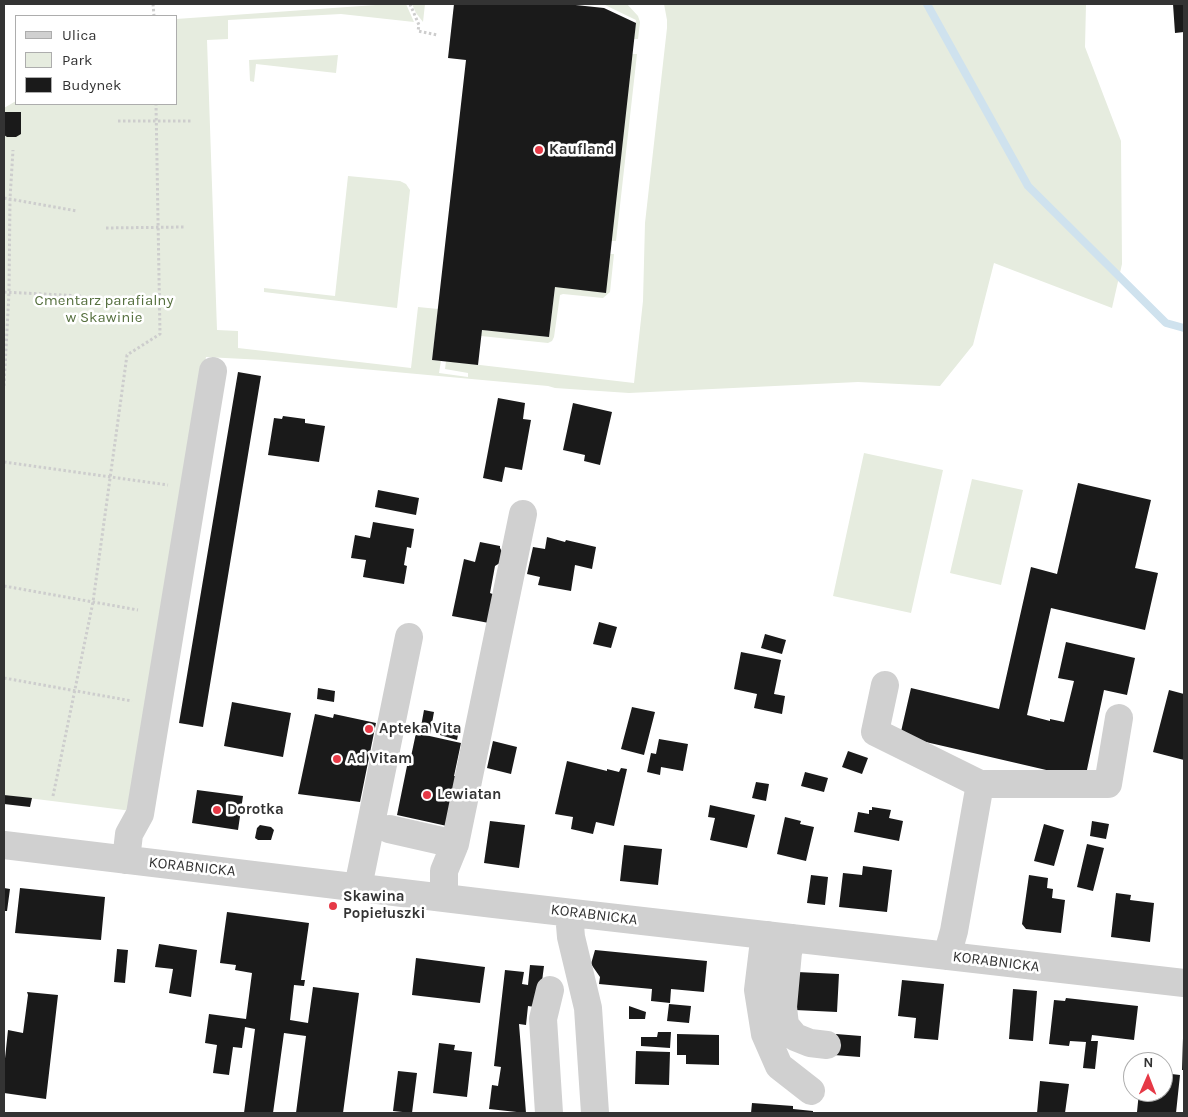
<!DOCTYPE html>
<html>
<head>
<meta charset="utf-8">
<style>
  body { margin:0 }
  #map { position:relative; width:1188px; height:1117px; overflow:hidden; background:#fff; font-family:Karla,sans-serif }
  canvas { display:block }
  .frame { position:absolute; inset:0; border:5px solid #333; pointer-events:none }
  .legend { position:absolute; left:15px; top:15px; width:162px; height:90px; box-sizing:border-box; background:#fff; border:1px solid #adadad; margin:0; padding:6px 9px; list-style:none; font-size:15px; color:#333 }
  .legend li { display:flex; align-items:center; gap:10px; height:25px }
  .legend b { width:25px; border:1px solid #adadad }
  .north { position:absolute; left:1123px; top:1052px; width:50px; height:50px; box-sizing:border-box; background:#fff; border:1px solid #adadad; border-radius:50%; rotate:1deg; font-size:14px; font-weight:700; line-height:20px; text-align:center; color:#333 }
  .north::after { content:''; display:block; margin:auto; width:18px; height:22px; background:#e63946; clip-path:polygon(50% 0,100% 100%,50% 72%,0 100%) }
</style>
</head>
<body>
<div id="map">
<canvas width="1188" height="1117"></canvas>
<div class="frame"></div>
<ul class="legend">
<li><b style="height:6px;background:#d0d0d0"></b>Ulica</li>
<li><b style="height:14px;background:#e6ecdf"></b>Park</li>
<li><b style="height:14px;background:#1a1a1a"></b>Budynek</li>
</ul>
<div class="north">N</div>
</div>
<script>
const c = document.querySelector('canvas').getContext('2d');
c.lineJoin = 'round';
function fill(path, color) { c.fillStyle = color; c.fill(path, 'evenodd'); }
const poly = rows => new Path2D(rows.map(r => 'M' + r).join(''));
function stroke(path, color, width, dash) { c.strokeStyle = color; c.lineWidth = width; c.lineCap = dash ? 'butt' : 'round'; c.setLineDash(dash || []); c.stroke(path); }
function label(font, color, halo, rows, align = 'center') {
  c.font = font + ' Karla,sans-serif'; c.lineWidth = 5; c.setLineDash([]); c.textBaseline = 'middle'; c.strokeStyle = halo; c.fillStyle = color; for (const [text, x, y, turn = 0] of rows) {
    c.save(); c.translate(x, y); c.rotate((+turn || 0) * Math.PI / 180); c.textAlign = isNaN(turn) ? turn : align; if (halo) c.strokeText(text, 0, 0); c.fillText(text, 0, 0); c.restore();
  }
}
fill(poly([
  [390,4,406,4,414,22,341,14,228,20,228,39,207,40,217,330,238,331,238,348,411,368,418,307,438,309,432,360,441,361,439,373,468,377,468,373,445,369,446,361,634,383,643,301,645,223,667,28,667,20,664,4,1086,4,1085,47,1121,141,1122,264,1112,308,994,263,973,345,940,386,858,382,629,393,555,388,548,386,264,360,206,357,132,811,4,795,4,108,16,101,16,104,176,104,176,19],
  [412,4,425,4,423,22,416,13],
  [591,4,627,4,638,16,640,22,638,39,634,39,636,20,605,5],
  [632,54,637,54,616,241,611,241],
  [338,55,336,73,256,64,254,82,250,81,249,60],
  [348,176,400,181,406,184,410,190,397,308,264,292,264,288,335,296],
  [610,254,614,254,610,292,603,298,563,294,560,295,554,337,552,341,548,343,481,336,482,330,549,337,555,287],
  [864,453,943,470,911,613,833,596],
  [972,479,1023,490,1001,585,950,573]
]), '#e6ecdf');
stroke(poly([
  [927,4,1028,186,1166,323,1184,328]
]), '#cfe2ee', 8);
fill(poly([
  [454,4,566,4,604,8,636,23,606,293,555,287,549,337,482,330,478,365,432,360,466,60,448,58],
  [1173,4,1184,4,1184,32,1175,33],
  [4,112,21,112,21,134,16,137,7,137,4,135],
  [238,372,261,376,203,727,179,723],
  [498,398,525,403,523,419,531,420,522,470,505,467,502,482,483,478],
  [573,403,612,412,600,465,584,461,585,455,563,450],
  [283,416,305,419,305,423,325,426,319,462,268,455,274,418,282,419],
  [1078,483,1151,500,1135,568,1158,573,1145,630,1051,608,1027,715,1050,721,1050,719,1064,722,1074,681,1058,678,1066,642,1135,658,1127,695,1104,690,1085,779,900,736,911,688,999,709,1031,567,1057,574],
  [378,490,419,498,416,515,375,507],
  [373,522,414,529,411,548,407,547,404,565,407,566,404,584,363,577,366,560,351,558,355,535,370,538],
  [547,537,565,542,566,540,596,547,592,569,575,565,571,591,538,585,540,577,527,574,533,547,545,549],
  [480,542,500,546,500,548,506,559,495,566,490,593,495,595,489,623,452,616,464,559,475,562],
  [599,622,617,627,611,648,593,644],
  [765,634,786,640,782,654,761,648],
  [741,652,781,660,774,694,785,696,782,714,754,708,757,694,734,689],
  [318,688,335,691,334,702,317,699],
  [1169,690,1184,694,1184,760,1153,752],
  [232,702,291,713,283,757,224,746],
  [632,707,655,712,644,755,621,749],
  [424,710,434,712,430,734,420,732],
  [315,714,333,718,334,714,376,723,360,802,298,794],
  [443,725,459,730,457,740,440,735],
  [416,733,461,743,454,776,457,776,447,826,397,815,407,766,409,766],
  [659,739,688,744,683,771,661,767,660,775,647,772,651,753,656,754],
  [493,741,517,747,511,774,487,768],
  [848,751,868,758,862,774,842,767],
  [567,761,607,771,607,769,619,772,621,768,627,769,614,826,596,822,593,834,571,829,573,817,555,814],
  [805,772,828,778,824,792,801,786],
  [756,782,769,784,766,801,752,798],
  [197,790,243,796,238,830,192,823],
  [4,795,32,798,30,807,4,804],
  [710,805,755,815,747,848,710,840,715,818,708,817],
  [872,807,891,810,889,818,903,821,899,841,854,832,858,812,869,814,869,810,872,810],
  [785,817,801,821,800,824,814,827,806,861,777,854],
  [490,821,525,825,519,868,484,863],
  [1092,821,1109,824,1106,839,1090,836],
  [1044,824,1064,830,1054,866,1034,861],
  [260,825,271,827,274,830,271,840,258,840,255,838,257,828],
  [1087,844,1104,848,1093,891,1077,887],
  [624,845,662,849,658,885,620,881],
  [863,866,892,870,887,912,839,907,843,873,862,875],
  [811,875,828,877,825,905,807,903],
  [1029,875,1048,878,1047,888,1053,889,1052,898,1065,900,1061,933,1026,929,1022,924],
  [4,888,10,889,7,911,4,911],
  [20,888,105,897,101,940,15,933],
  [1116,893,1131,895,1130,900,1154,903,1150,942,1111,937],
  [227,912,309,923,301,980,305,980,304,986,294,985,290,1020,308,1023,313,987,359,993,343,1113,296,1113,306,1036,284,1033,273,1113,244,1113,255,1029,245,1027,242,1048,233,1047,229,1075,213,1073,217,1045,205,1043,209,1014,246,1019,252,973,235,970,236,965,220,963],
  [159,944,197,950,191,997,169,993,173,969,155,967],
  [117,949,128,950,125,983,114,982],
  [595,950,707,961,704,992,671,989,670,1003,651,1001,652,989,599,984,600,977,591,964],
  [416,958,485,967,480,1003,412,995],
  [530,965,544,966,541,989,535,1007,528,1006,526,1025,519,1024,526,1113,489,1109,492,1085,498,1086,501,1067,494,1066,505,970,524,972,522,984,528,985],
  [797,972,839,974,837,1012,795,1010],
  [902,980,944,984,938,1040,914,1038,916,1018,898,1016],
  [1013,989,1037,991,1033,1041,1009,1039],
  [27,992,58,995,46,1099,4,1093,4,1068,8,1030,23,1033,28,995],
  [1066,998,1138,1006,1134,1040,1092,1035,1091,1041,1098,1041,1095,1069,1083,1068,1086,1042,1070,1041,1069,1046,1049,1044,1054,1000,1065,1001],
  [669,1004,691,1006,689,1023,667,1021],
  [629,1006,646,1012,645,1019,629,1019],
  [658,1032,671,1032,670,1048,641,1046,641,1037,657,1037],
  [677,1034,719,1035,719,1065,686,1064,686,1055,677,1055],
  [836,1034,861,1036,860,1057,834,1055],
  [1183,1038,1184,1038,1184,1070,1182,1070],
  [439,1043,455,1045,454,1050,472,1052,467,1097,433,1093],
  [636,1051,670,1052,669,1085,635,1084],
  [398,1071,417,1073,412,1113,393,1111],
  [1163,1073,1180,1075,1176,1113,1137,1112,1139,1092,1163,1092],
  [1040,1081,1069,1084,1065,1113,1037,1113],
  [752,1103,793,1106,793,1109,813,1111,813,1113,751,1113]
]), '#1a1a1a');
stroke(poly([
  [153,4,154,16],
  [410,4,419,25,418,31,437,35],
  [118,121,192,121],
  [4,198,77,211],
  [106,228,184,227],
  [4,292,81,296],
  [4,386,9,293,10,199,13,150],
  [4,462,168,485],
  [4,586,138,610],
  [4,678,132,701],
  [53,796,93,602,127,355,160,334,156,104]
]), '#cdcdcd', 3, [2.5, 2.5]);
stroke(poly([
  [885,685,875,732,980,784,954,931,947,956],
  [980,784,1108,784,1119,718],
  [389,829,455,844],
  [4,845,494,904,1184,983],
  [126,860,129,834,140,814,213,371],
  [358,887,409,637],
  [444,898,444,871,455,844,523,514],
  [569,913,571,937,588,1008,595,1113],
  [768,935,763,949,758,990,765,1034,779,1066,811,1091],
  [793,938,788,952,783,1007,785,1025,795,1037,810,1043,827,1045],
  [549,1113,543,1019,550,990]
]), '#d0d0d0', 28);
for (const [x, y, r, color] of [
  [539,150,5,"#e63946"],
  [369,729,5,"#e63946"],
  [337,759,5,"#e63946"],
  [427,795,5,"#e63946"],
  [217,810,5,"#e63946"],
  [333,906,5,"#e63946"]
]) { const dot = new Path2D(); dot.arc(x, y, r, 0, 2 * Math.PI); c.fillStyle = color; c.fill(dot); stroke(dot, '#fff', 2); }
label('bold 15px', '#333', '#fff', [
  ["Kaufland",549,150],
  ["Apteka Vita",379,729],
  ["Ad Vitam",347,759],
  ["Lewiatan",437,795],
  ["Dorotka",227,810],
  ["Skawina",343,897],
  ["Popiełuszki",343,914]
], 'left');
label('15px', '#56703f', '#fff', [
  ["Cmentarz parafialny",104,301],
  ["w Skawinie",104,318]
]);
label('15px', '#333', '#fff', [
  ["KORABNICKA",192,867,6],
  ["KORABNICKA",594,915,7],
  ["KORABNICKA",996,962,7]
]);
</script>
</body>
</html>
